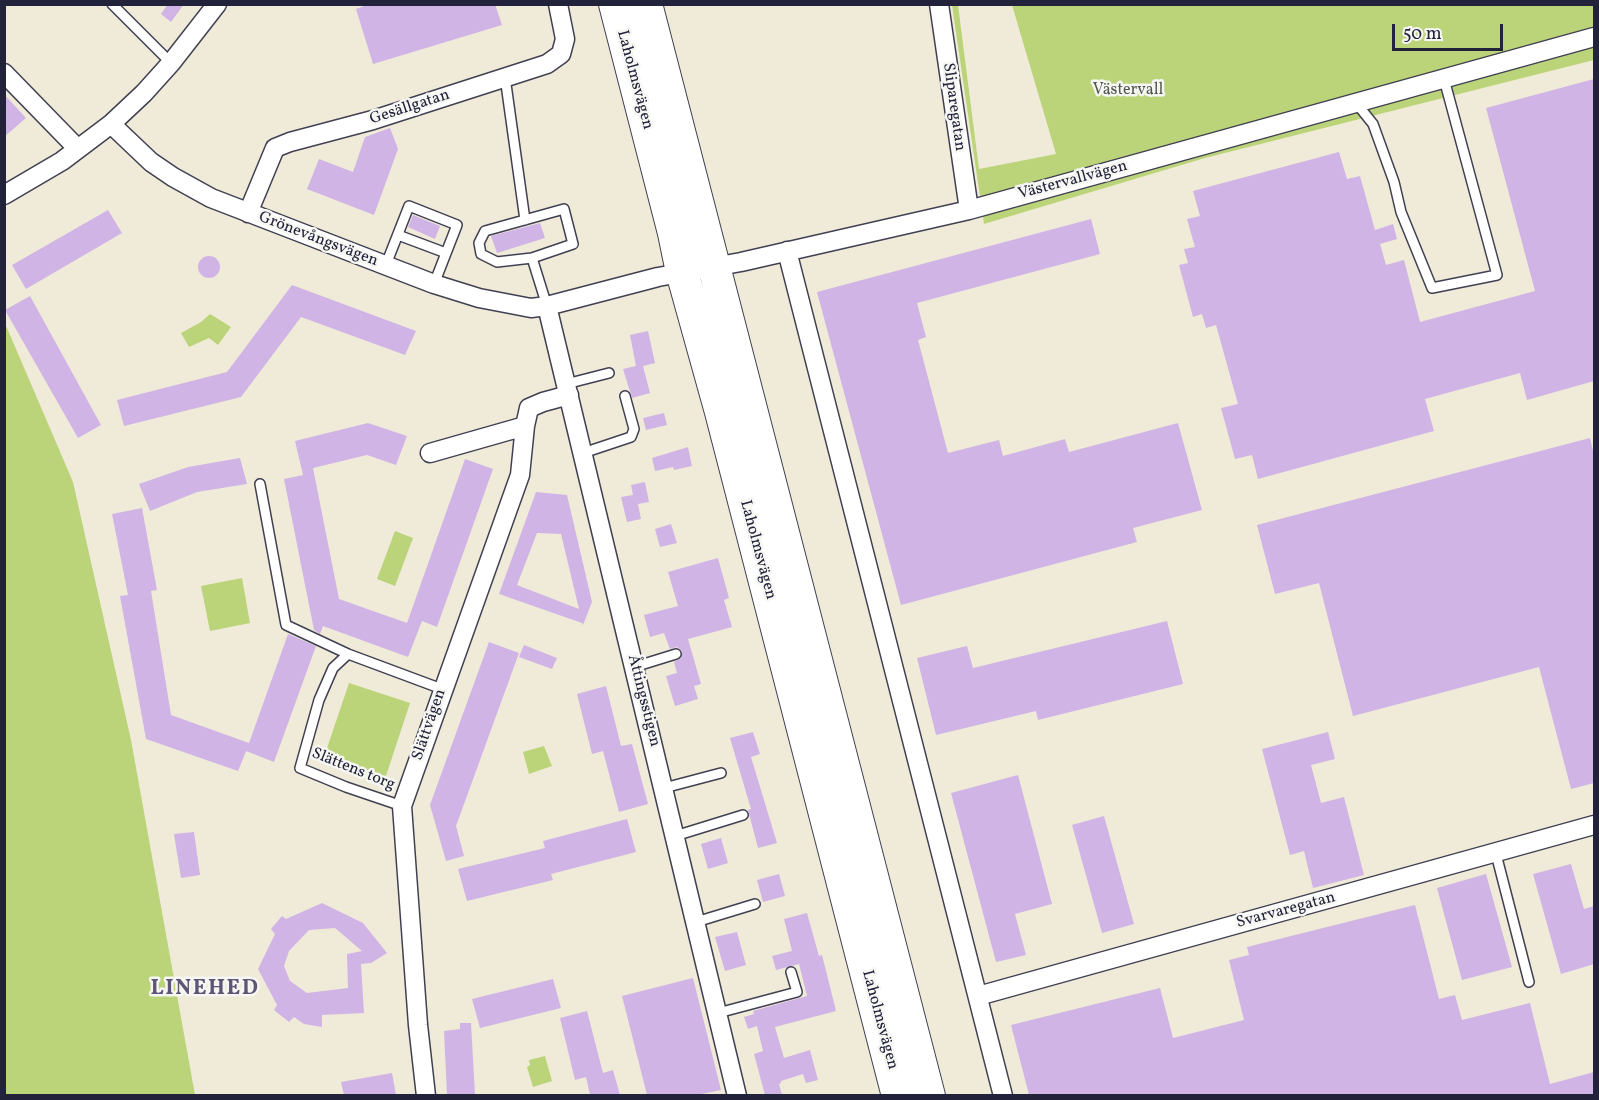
<!DOCTYPE html>
<html>
<head>
<meta charset="utf-8">
<style>
  body { margin:0 }
  #map { position:relative; width:1599px; height:1100px; overflow:hidden; background:#efebd8; font-family:Vollkorn,serif }
  canvas { display:block }
  .frame { position:absolute; inset:0; border:6px solid #22223b; pointer-events:none }
  .scale { position:absolute; left:1392px; top:24px; width:111px; height:27px; box-sizing:border-box; border:3px solid #22223b; border-top:0; padding-left:8px; font-size:18px; line-height:21px; white-space:nowrap; color:#22223b; -webkit-text-stroke:4px #f6f6f2; paint-order:stroke }
</style>
</head>
<body>
<div id="map">
<canvas width="1599" height="1100"></canvas>
<div class="frame"></div>
<div class="scale">50 m</div>
</div>
<script>
const c = document.querySelector('canvas').getContext('2d');
c.lineJoin = 'round';
function fill(path, color) { c.fillStyle = color; c.fill(path, 'evenodd'); }
const poly = rows => new Path2D(rows.map(r => 'M' + r).join(''));
function stroke(path, color, width, dash) { c.strokeStyle = color; c.lineWidth = width; c.lineCap = dash ? 'butt' : 'round'; c.setLineDash(dash || []); c.stroke(path); }
function label(font, color, halo, rows, align = 'center') {
  c.font = font + ' Vollkorn,serif'; c.lineWidth = 5; c.setLineDash([]); c.textBaseline = 'middle'; c.strokeStyle = halo; c.fillStyle = color; for (const [text, x, y, turn = 0] of rows) {
    c.save(); c.translate(x, y); c.rotate((+turn || 0) * Math.PI / 180); c.textAlign = isNaN(turn) ? turn : align; if (halo) c.strokeText(text, 0, 0); c.fillText(text, 0, 0); c.restore();
  }
}
fill(poly([
  [952,5,958,5,979,169,1056,154,1012,5,1594,5,1594,60,1205,158,984,224],
  [210,314,231,327,218,345,209,338,189,347,181,333,201,322],
  [4,321,73,482,131,740,195,1095,5,1095],
  [395,531,413,538,395,586,377,579],
  [242,578,250,623,210,631,201,586],
  [349,683,410,703,385,779,324,757],
  [544,746,552,766,529,774,523,752],
  [545,1056,552,1081,533,1087,527,1067,530,1065,529,1060]
]), '#bbd479');
fill(poly([
  [168,4,184,4,171,22,161,14],
  [370,4,495,4,502,25,373,64,356,9],
  [1594,79,1594,381,1527,400,1520,373,1425,399,1434,431,1258,479,1252,455,1235,459,1221,408,1238,404,1216,325,1206,328,1202,314,1193,317,1179,265,1188,263,1184,249,1195,247,1187,219,1200,216,1193,191,1339,152,1347,179,1360,176,1375,230,1393,224,1397,239,1380,244,1386,265,1404,260,1420,322,1535,291,1486,108],
  [4,94,26,118,4,137],
  [390,128,398,149,374,215,307,189,319,159,353,172,365,137],
  [108,210,122,233,26,289,12,265],
  [413,215,440,226,435,239,408,227],
  [1091,219,1100,254,917,303,926,337,918,340,948,453,999,440,1003,456,1065,439,1069,452,1178,423,1202,510,1133,528,1137,542,901,605,817,292],
  [540,223,545,238,497,253,491,236],
  '198 267a11 11 0 1 1 22 0a11 11 0 1 1-22 0Z',
  [292,285,416,331,405,355,301,317,241,397,124,426,117,400,227,372],
  [30,296,101,425,78,438,5,310],
  [648,331,655,363,643,366,650,393,632,398,623,369,636,366,630,335],
  [664,413,667,425,646,430,643,418],
  [368,423,407,436,396,465,367,455,313,468,339,599,407,623,465,459,493,469,437,627,422,621,408,657,323,626,320,634,314,630,284,479,303,475,295,441],
  [1590,438,1594,455,1594,783,1571,789,1539,667,1353,716,1319,583,1275,594,1257,525],
  [688,447,692,466,674,470,673,467,655,471,652,458],
  [240,458,247,484,197,492,150,511,139,484,188,467],
  [645,482,649,502,638,504,641,519,627,522,621,497,633,495,631,485],
  [536,492,567,495,592,602,583,625,582,623,499,594],
  [537,533,561,534,579,609,517,585],
  [142,508,157,590,151,591,171,715,249,743,288,634,316,646,274,762,246,751,247,749,238,771,146,739,120,596,128,595,112,514],
  [671,524,677,543,660,547,655,529],
  [718,558,729,598,724,600,732,627,688,639,701,684,694,686,698,699,675,706,666,676,677,673,674,662,681,658,682,651,677,647,670,649,664,633,650,637,644,615,678,606,668,572],
  [1167,621,1183,684,1038,720,1036,711,936,735,917,658,967,646,973,668],
  [489,642,519,653,456,826,464,856,446,861,430,805],
  [524,645,557,658,552,669,519,657],
  [606,686,621,746,632,744,648,804,619,812,603,751,592,754,577,694],
  [753,732,760,754,751,757,777,843,758,848,748,810,751,809,730,738],
  [1328,732,1335,759,1311,765,1321,803,1344,797,1364,875,1313,888,1304,851,1290,855,1262,749],
  [1018,775,1052,904,1015,914,1026,955,996,962,951,793],
  [1104,816,1134,924,1102,933,1072,825],
  [627,819,636,852,551,874,553,880,467,901,458,869,545,848,543,841],
  [194,832,200,875,181,878,174,834],
  [721,838,728,863,708,869,701,844],
  [1571,864,1584,909,1594,906,1594,964,1561,974,1533,874],
  [779,874,785,896,763,902,757,880],
  [1486,874,1512,967,1462,980,1437,888],
  [322,903,363,923,387,953,371,963,361,964,364,1013,322,1015,322,1027,304,1024,294,1017,289,1022,274,1010,277,1005,258,969,275,934,271,929,282,916,286,919],
  [335,928,362,951,347,954,348,988,307,993,290,981,284,966,289,951,309,930],
  [1415,905,1439,999,1455,995,1462,1020,1530,1003,1550,1084,1594,1072,1594,1095,1029,1095,1011,1025,1160,988,1173,1038,1244,1020,1229,960,1249,955,1247,947],
  [807,913,819,956,822,955,836,1011,775,1027,784,1058,810,1050,818,1080,806,1083,803,1074,781,1081,781,1083,779,1084,782,1095,765,1095,754,1054,763,1051,757,1026,748,1029,744,1017,754,1014,753,1011,807,996,799,964,776,970,772,956,792,951,784,919],
  [737,932,746,965,725,971,715,937],
  [693,978,721,1090,697,1095,647,1095,622,996],
  [553,979,561,1008,480,1028,472,999],
  [587,1011,603,1073,613,1070,620,1095,590,1095,586,1077,575,1080,560,1018],
  [460,1023,471,1023,475,1095,447,1095,444,1031,460,1029],
  [392,1073,396,1095,344,1095,341,1082]
]), '#d0b4e6');
const lane = poly([
  [112,4,171,63],
  [505,77,525,220],
  [1357,104,1373,124,1394,182,1401,212,1432,288,1497,275,1444,79],
  [398,235,446,253],
  [532,258,497,262,481,254,479,243,485,231,564,209,573,244,532,258,547,306],
  [385,267,409,206,457,225,434,284],
  [566,384,609,373],
  [583,453,631,437,634,429,625,396],
  [260,484,286,625,348,654],
  [634,667,676,654],
  [664,788,721,773],
  [402,806,346,787,300,768,319,700,333,668,348,654,442,689],
  [675,836,743,815],
  [1496,854,1529,982],
  [696,922,755,904],
  [718,1013,797,992,791,972]
]);
const street = poly([
  [939,4,969,210],
  [4,73,78,149],
  [111,124,151,162,173,177,211,198,434,284,479,298,531,308,547,306,658,277,741,262,969,210,1594,37],
  [4,195,62,161,111,124,144,93,171,63,217,4],
  [248,213,275,148,290,142,373,120,547,64,561,54,565,39,558,4],
  [787,251,1003,1096],
  [547,306,737,1096],
  [430,453,525,426],
  [978,996,1594,825],
  [426,1096,418,1025,402,806,520,475,525,426,529,408,543,402,569,395]
]);
const highway = poly([
  [615,4,674,233,682,272,721,412,898,1096],
  [646,4,929,1096]
]);
stroke(lane, '#414053', 12);
stroke(street, '#414053', 21);
stroke(highway, '#414053', 34);
stroke(lane, '#fff', 9);
stroke(street, '#fff', 18);
stroke(highway, '#fff', 32);
label('16px', '#22223b', '#f6f6f2', [
  ["Laholmsvägen",634,80,75],
  ["Sliparegatan",953,107,82],
  ["Gesällgatan",410,108,-18],
  ["Västervallvägen",1073,181,-15],
  ["Grönevångsvägen",318,240,21],
  ["Laholmsvägen",757,550,75],
  ["Åttingsstigen",643,701,76],
  ["Slättvägen",430,725,-71],
  ["Slättens torg",353,770,22],
  ["Svarvaregatan",1286,911,-15],
  ["Laholmsvägen",879,1020,75]
]);
label('16px', '#50574e', '#f6f6f2', [
  ["Västervall",1128,91]
]);
c.letterSpacing = '1.5px';
label('bold 22px', '#5f5577', '#f6f6f2', [
  ["LINEHED",205,990]
]);
c.letterSpacing = '0px';
</script>
</body>
</html>
